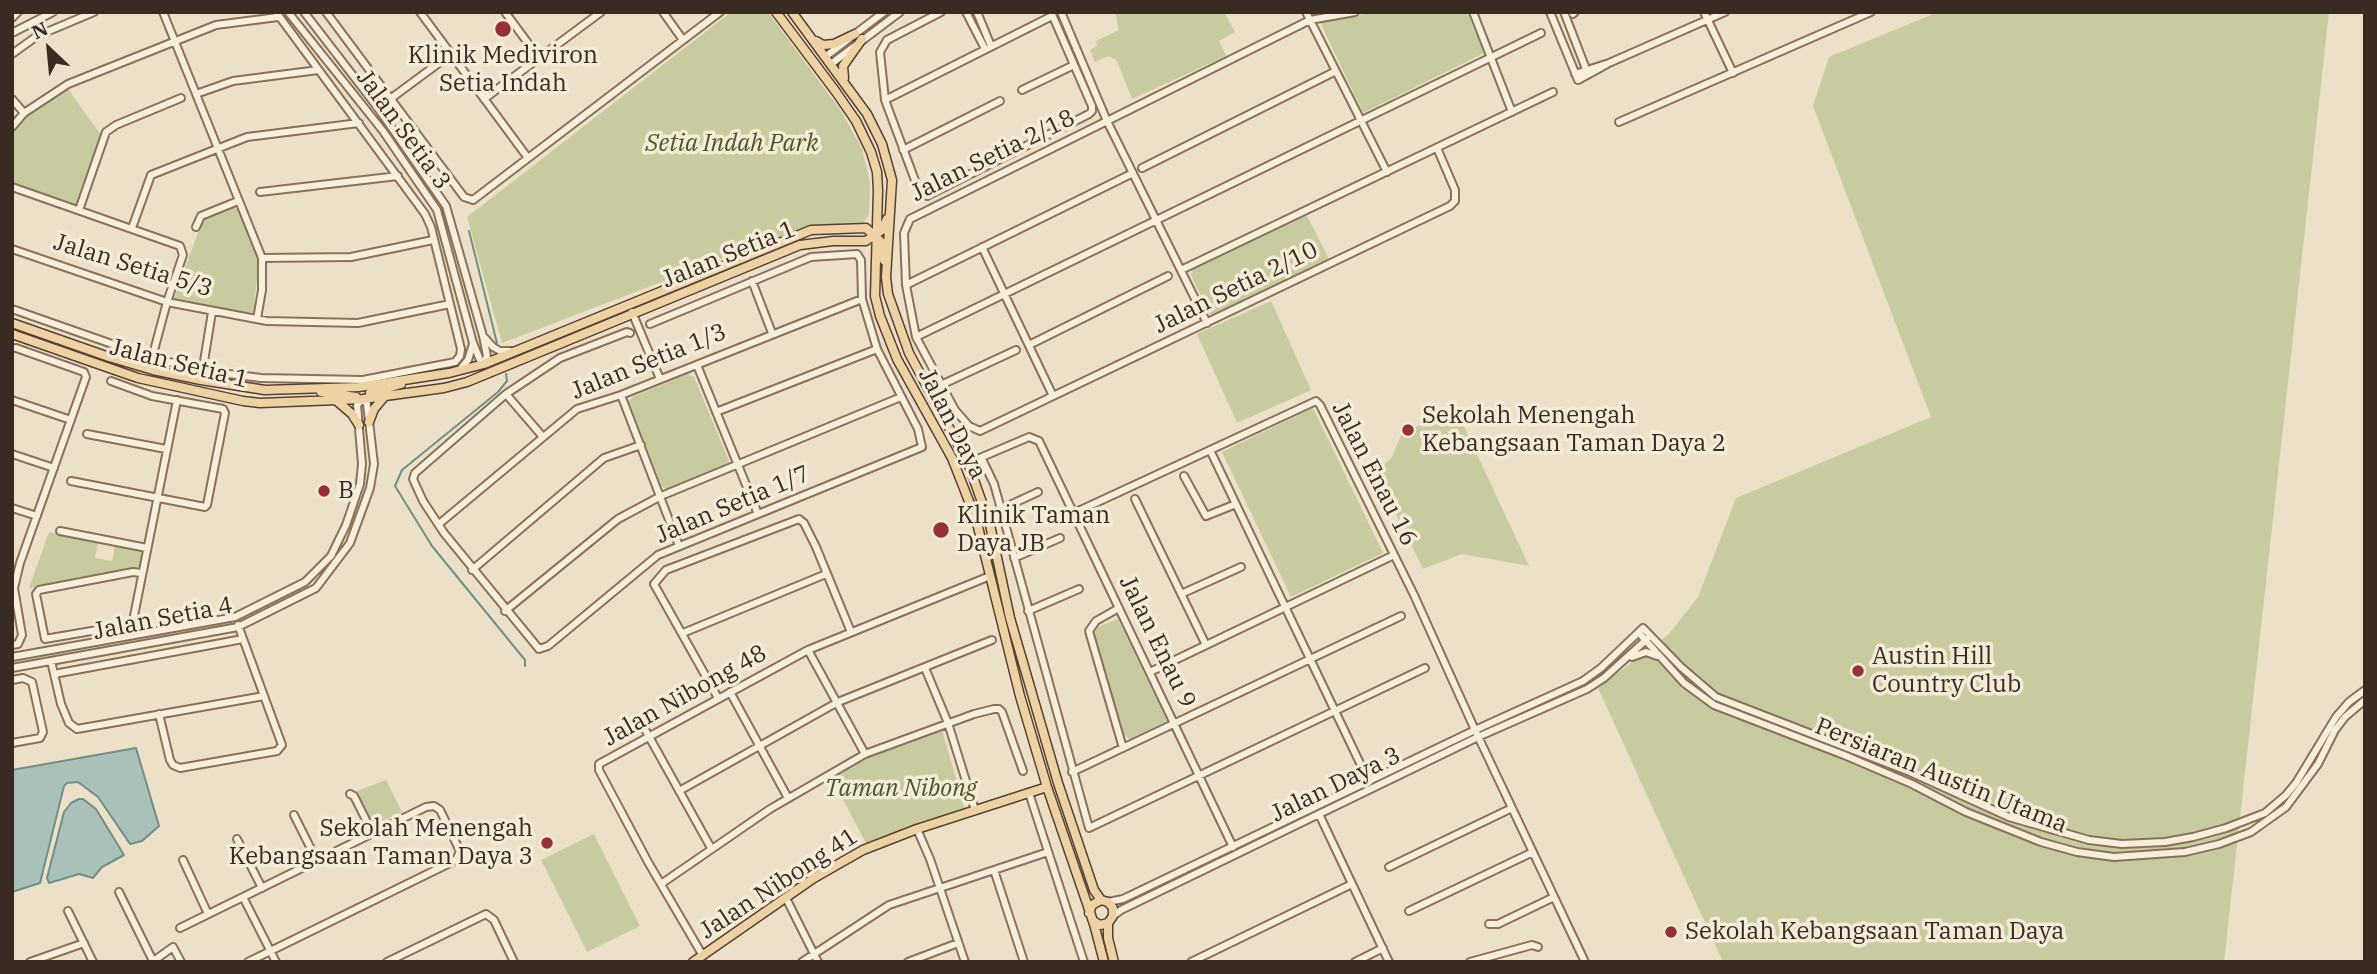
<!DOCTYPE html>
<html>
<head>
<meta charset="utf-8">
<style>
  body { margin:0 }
  #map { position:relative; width:2377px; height:974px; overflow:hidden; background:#ede0c9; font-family:"IBM Plex Serif",serif }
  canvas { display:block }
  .frame { position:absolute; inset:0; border:14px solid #392b21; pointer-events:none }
  .north { position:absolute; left:14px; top:14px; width:70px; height:70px; -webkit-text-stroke:5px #f4ebd8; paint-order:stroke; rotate:334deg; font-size:19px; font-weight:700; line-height:28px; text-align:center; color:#392b21 }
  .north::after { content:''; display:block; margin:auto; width:24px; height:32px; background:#392b21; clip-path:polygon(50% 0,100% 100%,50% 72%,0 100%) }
</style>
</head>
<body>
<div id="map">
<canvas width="2377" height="974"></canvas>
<div class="frame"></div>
<div class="north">N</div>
</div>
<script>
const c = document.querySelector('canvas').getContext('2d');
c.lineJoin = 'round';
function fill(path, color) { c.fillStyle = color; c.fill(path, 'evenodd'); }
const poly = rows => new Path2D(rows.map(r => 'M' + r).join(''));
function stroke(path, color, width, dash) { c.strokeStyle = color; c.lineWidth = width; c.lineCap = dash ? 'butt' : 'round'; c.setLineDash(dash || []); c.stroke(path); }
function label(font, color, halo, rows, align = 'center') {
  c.font = font + ' "IBM Plex Serif",serif'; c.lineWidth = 7; c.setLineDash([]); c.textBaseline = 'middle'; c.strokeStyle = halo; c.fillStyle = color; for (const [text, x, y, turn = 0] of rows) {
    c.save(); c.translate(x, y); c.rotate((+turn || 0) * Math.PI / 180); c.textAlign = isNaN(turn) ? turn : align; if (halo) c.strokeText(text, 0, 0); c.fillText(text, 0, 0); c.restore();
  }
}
fill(poly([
  [731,12,768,12,841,111,862,149,870,183,869,214,863,223,808,226,502,343,467,217],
  [1115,12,1224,12,1235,32,1219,41,1226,56,1132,99,1117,61,1109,56,1095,62,1090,50,1097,46,1096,41,1119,30],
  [1377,12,1467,12,1484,53,1363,113,1320,22],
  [1938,12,2329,12,2224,962,1723,962,1598,688,1669,634,1698,597,1736,498,1931,417,1813,106,1829,57],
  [68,89,101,135,77,205,12,183,12,132,26,116],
  [233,207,240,211,259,261,253,313,173,301,203,219],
  [1306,214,1329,259,1214,316,1209,313,1191,275,1193,269],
  [1271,301,1311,390,1237,423,1197,334],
  [688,374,694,377,729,461,727,464,668,489,662,487,629,402,632,397],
  [1313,408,1383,553,1291,597,1222,452],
  [1456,409,1529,566,1462,554,1423,569,1375,471,1391,459,1402,433],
  [49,532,98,542,95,558,112,561,115,546,139,549,143,554,140,567,29,588],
  [1118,619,1167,721,1130,739,1123,734,1094,633,1098,627],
  [942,730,965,810,867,845,840,794,829,780,868,756],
  [386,780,402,812,373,826,357,791],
  [594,834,640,926,587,952,541,860]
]), '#c8cb9d');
const water = poly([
  [136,748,159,826,142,841,130,844,98,797,78,782,67,783,64,786,40,883,12,892,12,770,136,748],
  [79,799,83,799,96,809,124,855,102,867,93,878,79,874,49,883,47,878,64,812,71,803,79,799]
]);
fill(water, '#a9c1b9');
stroke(water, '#709086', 2);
stroke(poly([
  [469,231,497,343],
  [506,374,507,381,498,392,402,470,395,486,432,546,525,660,525,666]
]), '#709086', 2);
const minor = poly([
  [163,12,262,258,262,290,257,319],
  [288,12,383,131,437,210,473,343,480,360,484,364],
  [304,12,378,108,446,206,483,336,487,356,484,364],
  [326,12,464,197,473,200,720,12],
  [420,12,528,158],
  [505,12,539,58],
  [663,12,683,40],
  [941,12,887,40,880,52,885,100,919,191,927,196,1089,114,1092,111,1092,106,1051,12],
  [966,12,985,49],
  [977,12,991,46],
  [1061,12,1107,121,1207,323],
  [1306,12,1387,172],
  [1355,12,1310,20,910,219,904,233,906,285,916,337,955,410,969,426,980,431,1450,206,1455,201,1455,190,1437,148],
  [1473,12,1512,112],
  [1550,12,1578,80,1607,64],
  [1564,12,1586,69],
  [1704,12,1733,73],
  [1573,14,1575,12],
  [12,18,18,12],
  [12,33,53,12],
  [12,54,37,36,94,12],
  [825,57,884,12],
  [831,64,900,12],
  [1575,74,1609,63,1725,12],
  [1022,90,1074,65],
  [196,94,233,81,318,70],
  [12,99,24,113],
  [484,99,601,12],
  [885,100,1052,16],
  [378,108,451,54],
  [1619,122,1871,12],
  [12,127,24,113,68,84,216,25,278,17],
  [903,150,1000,101],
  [1142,168,1336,71],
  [12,187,180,246,183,255,167,302,152,358],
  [260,192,398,176],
  [79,210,106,132,116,125,181,98],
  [196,227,201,216,238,201],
  [132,228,151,175,247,137,359,123],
  [982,247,1053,396],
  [12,249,167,302,267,321,358,323,450,304],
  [262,258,351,257,433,240],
  [1181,270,1553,92],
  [752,281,772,333],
  [906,285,1133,173],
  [12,309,152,358,191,367],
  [632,312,660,379],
  [630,333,627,332,560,358,506,394,415,473,413,479,423,501,444,533,539,649,548,646,658,555,922,447,918,429,877,349,862,299,861,260,857,254,811,257,650,324],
  [916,337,1541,33],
  [485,338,493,347,500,351,511,351],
  [1029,345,1168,276],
  [697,365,758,514],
  [461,368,468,360,473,344],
  [213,372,261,378,363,380,455,362,460,356,461,349,431,227,425,214,276,12],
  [201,380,212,312],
  [941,385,1016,350],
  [506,394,543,437],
  [621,395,679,546],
  [12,400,71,420],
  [716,412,877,349],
  [87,434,166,449],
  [1210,450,1369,782],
  [12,454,54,468],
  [982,459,994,484,1001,509,1089,828,1425,668],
  [968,463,1029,437,1039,441,1233,847],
  [1184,476,1206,516,1236,504],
  [71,481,205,507,207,505,225,413,223,409,152,396,111,381],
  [1135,499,1206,645],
  [12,508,37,516],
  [1001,509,1038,492],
  [1074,513,1316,401,1320,405,1414,595,1475,730,1585,962],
  [439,524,577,409,621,395,862,299],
  [60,531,147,548],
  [1014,558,1060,538],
  [472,570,604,458,641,445],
  [1181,594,1241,567],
  [1119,608,1096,621,1089,631,1123,748],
  [505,611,618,519,661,496,901,397],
  [1028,611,1079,589],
  [132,624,45,639,36,594,39,590,133,572,141,573],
  [683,633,826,574],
  [1639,633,1684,683,1714,705,1844,755,1912,784,1966,812,2041,842,2077,852,2114,857,2185,852,2219,844,2251,832,2286,807,2318,764,2335,730,2345,717,2365,700],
  [130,636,177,400],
  [12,645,18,644,22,635,14,588,20,563,86,377,84,372,16,348],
  [808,650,865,754],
  [12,657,235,617,305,582,331,556,346,525,360,484,362,464,357,405,363,399,367,404,374,464,370,488,350,543,316,588,238,627,12,668],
  [1632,657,1646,652,1657,656],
  [51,661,61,704,69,723,77,729,264,696],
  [925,668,948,723,975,810],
  [1150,672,1394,555],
  [54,674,243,639],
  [12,680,23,678,32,682,43,732,40,738,12,743],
  [730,692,788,798],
  [718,698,654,584,666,570,799,519,804,523,816,547,851,632],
  [159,714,170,760,173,765,180,768,277,751,282,745,238,625],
  [642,724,711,848],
  [1072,772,1401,616],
  [679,791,838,702,992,640],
  [1029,793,1084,962],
  [350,794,354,796,373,834],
  [1319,814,1389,962],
  [294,815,317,861],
  [917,829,930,859,965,962],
  [237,839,262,888],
  [183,860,208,914],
  [1389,867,1512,808],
  [994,870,1024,962],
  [661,884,770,809,865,754,974,714,994,709,999,709,1002,712,1023,771],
  [119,892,153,961],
  [243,897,276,962],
  [786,898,818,962],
  [1108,902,1123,899,1475,730,1583,681,1601,668,1643,628,1681,667,1716,697,1910,772,2009,817,2089,840,2122,844,2165,842,2193,837,2226,828,2265,813,2286,795,2296,783,2336,717,2349,702,2365,690],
  [68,911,93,962],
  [1409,911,1533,852],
  [1113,916,1121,910,1478,737,1587,689,1604,678,1647,639],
  [1489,924,1498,924,1554,897],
  [180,928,426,807,434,806,440,810,460,851,456,860,248,962],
  [703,956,648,862,599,770,599,764,808,650,990,576],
  [30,962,84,943],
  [152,962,173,947,181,962],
  [387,962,486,914,494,920,514,962],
  [802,962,889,905,1048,852],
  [908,962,958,943],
  [1191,962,1352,884],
  [1355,962,1383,948],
  [1470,962,1532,945,1538,947]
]);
const major = poly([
  [776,12,836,92,856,121,871,152,877,172,878,191,875,296,880,316,897,359,952,458,976,519,1020,696,1047,787,1094,924,1104,962],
  [792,12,867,114,882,144,892,180,886,277,888,294,909,353,968,463,990,525,1010,618,1058,783,1094,890,1101,900],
  [816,41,823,45,834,44,855,34],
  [844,78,843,66,862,39],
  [12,323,109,357,153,370,201,380,265,390,359,387,449,373,484,364,811,230,866,228,881,242,884,260],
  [12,334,138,378,243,401,260,403,363,399,444,388,467,382,800,245,833,241,866,241,882,230,887,219],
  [321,392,356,397],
  [370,393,401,384],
  [337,401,352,414,359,425],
  [369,422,374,409,385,396],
  [1089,913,1092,905,1101,900,1108,902,1113,908,1113,916,1108,923,1100,925,1093,921],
  [1108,923,1108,938,1114,962],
  [693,962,814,878,863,850,917,829,1047,787]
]);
stroke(minor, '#88725e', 10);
stroke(major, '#574132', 11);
stroke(minor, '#f8eedc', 6);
stroke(major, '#edd2a3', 8);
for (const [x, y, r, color] of [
  [503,29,9,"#953137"],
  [1408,430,7,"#953137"],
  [324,491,7,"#953137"],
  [941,530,9,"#953137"],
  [1858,671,7,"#953137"],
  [547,843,7,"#953137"],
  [1671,932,7,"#953137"]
]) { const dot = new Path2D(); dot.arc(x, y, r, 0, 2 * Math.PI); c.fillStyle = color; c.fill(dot); stroke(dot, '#f4ebd8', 2.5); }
label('24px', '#392b21', '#f4ebd8', [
  ["Klinik Mediviron",503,56,"center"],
  ["Setia Indah",503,84,"center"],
  ["Sekolah Menengah",1422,416],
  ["Kebangsaan Taman Daya 2",1422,444],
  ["B",338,491],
  ["Klinik Taman",957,516],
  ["Daya JB",957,544],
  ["Austin Hill",1872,657],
  ["Country Club",1872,685],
  ["Sekolah Menengah",533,829,"right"],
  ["Kebangsaan Taman Daya 3",533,857,"right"],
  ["Sekolah Kebangsaan Taman Daya",1685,932]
], 'left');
label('24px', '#392b21', '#f4ebd8', [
  ["Jalan Setia 3",403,130,54],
  ["Jalan Setia 2/18",993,156,-26],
  ["Jalan Setia 1",729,255,-22],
  ["Jalan Setia 5/3",133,266,17],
  ["Jalan Setia 2/10",1236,288,-26],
  ["Jalan Setia 1/3",649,362,-22],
  ["Jalan Setia 1",179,364,14],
  ["Jalan Daya",952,424,63],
  ["Jalan Enau 16",1374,474,63],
  ["Jalan Setia 1/7",733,505,-23],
  ["Jalan Setia 4",163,619,-11],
  ["Jalan Enau 9",1157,642,64],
  ["Jalan Nibong 48",685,696,-29],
  ["Persiaran Austin Utama",1941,776,22],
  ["Jalan Daya 3",1336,785,-26],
  ["Jalan Nibong 41",779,884,-33]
]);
label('italic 24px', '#4c5528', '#f4ebd8', [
  ["Setia Indah Park",732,144],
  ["Taman Nibong",901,789]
]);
</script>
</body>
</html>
